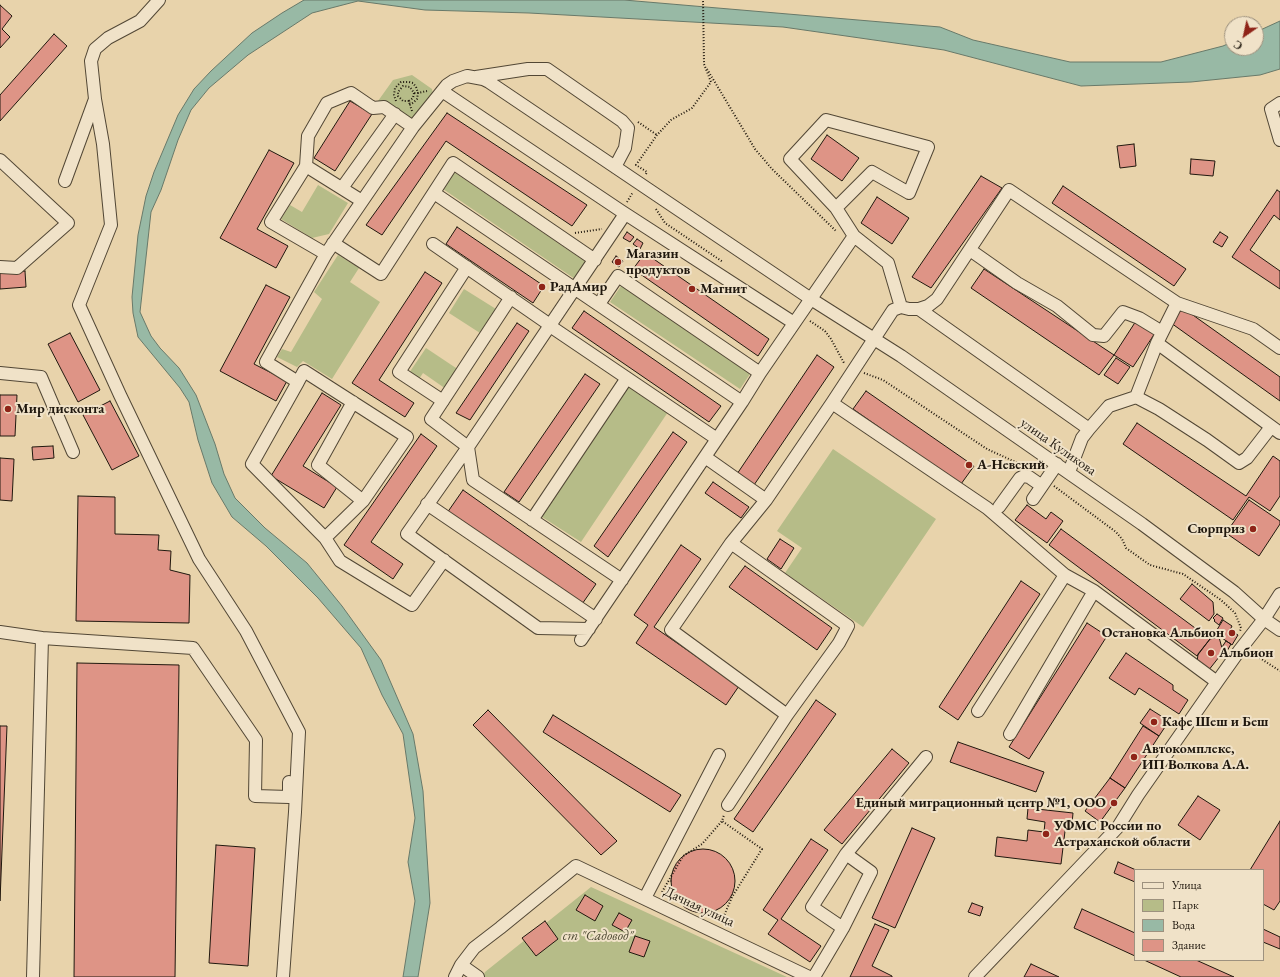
<!DOCTYPE html>
<html>
<head>
<meta charset="utf-8">
<style>
  body { margin:0 }
  #map { position:relative; width:1280px; height:977px; overflow:hidden; background:#e8d3ab; font-family:"EB Garamond",serif }
  canvas { display:block }
  .legend { position:absolute; left:1134px; top:869px; width:130px; height:92px; box-sizing:border-box; background:#f0e2c8; border:1px solid #9d917e; margin:0; padding:5px 7px; list-style:none; font-size:12px; color:#20180e }
  .legend li { display:flex; align-items:center; gap:8px; height:20px }
  .legend b { width:20px; border:1px solid #9d917e }
  .north { position:absolute; left:1224px; top:16px; width:40px; height:40px; box-sizing:border-box; background:#f0e2c8; border:1px solid #9d917e; border-radius:50%; rotate:214deg; font-size:11px; font-weight:700; line-height:16px; text-align:center; color:#20180e }
  .north::after { content:''; display:block; margin:auto; width:14px; height:18px; background:#8f2418; clip-path:polygon(50% 0,100% 100%,50% 72%,0 100%) }
</style>
</head>
<body>
<div id="map">
<canvas width="1280" height="977"></canvas>
<ul class="legend">
<li><b style="height:5px;background:#f0e2c8"></b>Улица</li>
<li><b style="height:11px;background:#b6bc88"></b>Парк</li>
<li><b style="height:11px;background:#98b9a5"></b>Вода</li>
<li><b style="height:11px;background:#de9486"></b>Здание</li>
</ul>
<div class="north">С</div>
</div>
<script>
const c = document.querySelector('canvas').getContext('2d');
c.lineJoin = 'round';
function fill(path, color) { c.fillStyle = color; c.fill(path, 'evenodd'); }
const poly = rows => new Path2D(rows.map(r => 'M' + r).join(''));
function stroke(path, color, width, dash) { c.strokeStyle = color; c.lineWidth = width; c.lineCap = dash ? 'butt' : 'round'; c.setLineDash(dash || []); c.stroke(path); }
function label(font, color, halo, rows, align = 'center') {
  c.font = font + ' "EB Garamond",serif'; c.lineWidth = 4; c.setLineDash([]); c.textBaseline = 'middle'; c.strokeStyle = halo; c.fillStyle = color; for (const [text, x, y, turn = 0] of rows) {
    c.save(); c.translate(x, y); c.rotate((+turn || 0) * Math.PI / 180); c.textAlign = isNaN(turn) ? turn : align; if (halo) c.strokeText(text, 0, 0); c.fillText(text, 0, 0); c.restore();
  }
}
fill(poly([
  [412,75,432,89,434,100,413,127,373,108,393,80],
  [454,172,586,262,575,279,443,189],
  [318,185,348,203,329,234,312,238,281,219,290,205,302,212],
  [338,255,359,268,350,282,380,302,332,379,303,361,297,367,277,357,282,349,291,352,322,299,314,292],
  [621,286,750,374,740,389,610,302],
  [464,289,496,309,480,333,449,313],
  [426,348,459,370,446,389,423,373,419,379,409,373],
  [627,384,668,412,581,542,539,515],
  [833,449,936,519,863,627,785,573,802,548,777,531],
  [591,887,787,977,483,977,485,972]
]), '#b6bc88');
const water = poly([
  [304,0,624,0,940,27,973,40,1070,62,1161,62,1223,46,1232,42,1232,48,1256,48,1256,32,1280,21,1280,69,1260,75,1191,82,1081,86,944,50,783,27,529,13,425,10,358,1,312,13,248,55,209,88,191,110,178,140,161,190,151,212,140,312,151,336,160,348,179,368,196,395,215,444,224,474,235,498,265,528,307,563,342,606,381,660,413,734,423,791,430,903,418,977,403,977,415,901,408,862,415,818,403,734,382,695,361,648,318,598,266,546,232,517,212,483,198,440,189,402,180,388,138,337,133,313,132,297,138,235,146,196,154,172,178,115,194,89,211,71,252,33,282,13,304,0]
]);
fill(water, '#98b9a5');
stroke(water, '#687969', 1);
const building = poly([
  [0,5,12,16,2,29,10,37,0,48,0,5],
  [54,34,67,46,0,121,0,95,54,34],
  [350,101,372,114,335,171,314,158,350,101],
  [447,113,587,205,572,226,446,141,382,235,366,225,447,113],
  [827,135,859,158,842,181,811,159,827,135],
  [1134,144,1136,166,1120,168,1117,146,1134,144],
  [269,150,294,163,257,229,288,246,276,268,220,238,269,150],
  [1191,159,1215,161,1213,176,1190,174,1191,159],
  [981,176,1002,188,931,288,912,277,981,176],
  [1063,186,1186,269,1174,286,1052,203,1063,186],
  [1277,190,1280,192,1280,220,1274,215,1250,250,1280,271,1280,289,1232,257,1277,190],
  [877,197,909,218,892,244,861,223,877,197],
  [457,227,544,286,533,303,446,244,457,227],
  [627,232,634,237,630,242,623,238,627,232],
  [1220,232,1228,237,1222,247,1213,242,1220,232],
  [637,239,643,243,640,249,633,244,637,239],
  [645,253,769,339,758,356,633,269,645,253],
  [616,256,623,261,619,267,612,262,616,256],
  [984,269,1114,355,1099,375,971,288,984,269],
  [25,271,26,287,0,289,0,273,25,271],
  [425,272,442,283,379,380,414,403,405,417,352,383,425,272],
  [266,285,290,297,254,364,287,381,276,401,220,371,266,285],
  [1183,308,1280,377,1280,401,1171,323,1183,308],
  [584,311,721,406,709,422,572,328,584,311],
  [1136,321,1155,333,1133,367,1114,355,1136,321],
  [517,323,529,331,470,420,456,413,517,323],
  [70,333,100,390,78,402,48,344,70,333],
  [817,355,834,367,754,485,737,474,817,355],
  [1116,358,1130,367,1118,384,1104,375,1116,358],
  [585,374,600,384,519,502,504,492,585,374],
  [866,391,974,466,961,484,853,409,866,391],
  [322,393,341,405,303,466,337,487,324,508,271,476,322,393],
  [0,395,17,395,15,436,0,436,0,395],
  [110,401,139,456,112,470,83,415,110,401],
  [1137,423,1246,496,1273,456,1280,461,1280,496,1270,511,1249,497,1233,520,1123,444,1137,423],
  [673,432,687,442,608,557,594,546,673,432],
  [421,434,437,446,371,542,403,564,393,579,344,545,421,434],
  [53,446,54,458,33,460,32,447,53,446],
  [0,458,14,459,12,501,0,500,0,458],
  [713,482,749,507,741,518,705,493,713,482],
  [463,490,596,584,580,607,447,513,463,490],
  [78,496,115,497,115,534,159,535,158,550,171,551,170,570,190,575,189,623,76,621,78,496],
  [1249,500,1280,521,1280,524,1259,556,1226,533,1249,500],
  [1027,505,1046,519,1051,512,1063,521,1047,543,1015,520,1027,505],
  [1061,529,1210,639,1197,656,1049,545,1061,529],
  [780,539,794,548,781,569,767,559,780,539],
  [681,545,701,559,654,627,739,686,726,705,636,643,648,625,634,615,681,545],
  [745,566,832,628,817,650,729,587,745,566],
  [1021,581,1040,594,958,720,939,707,1021,581],
  [1192,584,1213,602,1214,614,1209,621,1180,599,1192,584],
  [1217,614,1223,618,1219,625,1214,621,1215,620,1213,618,1217,614],
  [1223,620,1232,626,1230,630,1238,635,1232,645,1215,633,1223,620],
  [1087,623,1107,636,1029,759,1009,747,1087,623],
  [1219,637,1223,652,1208,671,1197,663,1198,654,1210,639,1219,637],
  [1226,641,1231,644,1227,651,1222,647,1226,641],
  [1126,653,1173,685,1173,690,1188,700,1179,714,1139,688,1135,695,1109,678,1126,653],
  [77,663,179,665,175,977,74,977,77,663],
  [816,700,836,714,753,832,734,819,816,700],
  [1150,709,1169,721,1159,736,1140,723,1150,709],
  [488,710,617,841,601,855,473,725,488,710],
  [553,715,681,795,670,812,543,732,553,715],
  [0,726,7,726,0,901,0,726],
  [1143,726,1159,736,1125,788,1110,778,1143,726],
  [958,742,1044,772,1036,792,950,762,958,742],
  [892,749,909,763,842,844,824,830,892,749],
  [1110,778,1125,788,1100,822,1085,811,1110,778],
  [1198,796,1220,810,1200,840,1178,825,1198,796],
  [1028,808,1073,813,1072,824,1066,823,1061,864,995,856,997,837,1027,841,1028,830,1044,832,1045,822,1027,819,1028,808],
  [1280,821,1280,901,1274,910,1263,904,1263,870,1250,870,1280,821],
  [912,828,935,838,895,928,872,918,912,828],
  [811,839,828,850,781,919,821,946,810,962,768,934,778,920,763,910,811,839],
  [216,845,255,848,248,966,209,963,216,845],
  '671 881a32 32 0 1 1 64 0a32 32 0 1 1-64 0Z',
  [1118,862,1136,870,1135,882,1114,873,1118,862],
  [585,895,603,906,595,921,576,910,585,895],
  [972,903,983,907,980,916,968,912,972,903],
  [1082,909,1135,933,1135,956,1074,928,1082,909],
  [619,913,632,920,625,932,612,925,619,913],
  [545,921,558,939,536,956,522,938,545,921],
  [875,924,889,930,872,966,892,976,892,977,850,977,875,924],
  [1263,929,1280,937,1280,949,1263,942,1263,929],
  [635,936,650,941,644,957,629,952,635,936],
  [1144,960,1196,960,1234,977,1181,977,1144,960],
  [1031,964,1059,977,1024,977,1031,964]
]);
fill(building, '#de9486');
stroke(building, '#20180e', 1);
const minor = poly([
  [476,77,528,69,547,69,622,121,628,128,625,148,615,167],
  [442,91,621,211,794,323],
  [95,99,103,144,111,225,79,305,120,395,199,559,246,631,299,732,295,812,283,977],
  [1280,103,1271,109,1280,140],
  [0,160,68,223,17,268,0,267],
  [306,166,362,201],
  [65,181,95,99,91,61,95,49,108,38,140,21,159,0],
  [342,188,395,114],
  [434,193,742,402],
  [854,236,888,263,901,307],
  [333,243,381,274,453,163,595,260],
  [433,244,550,325],
  [970,250,1017,283,1057,306,1093,335,1104,336,1123,312,1139,318,1162,332],
  [326,254,271,222,306,166,308,136,327,103,351,93,373,108,384,107,413,127],
  [511,297,431,419,468,447,473,480,622,580],
  [1177,303,1253,329,1280,348],
  [599,304,618,276,760,373],
  [919,309,1089,429],
  [550,326,717,439],
  [0,373,41,377,73,452],
  [298,382,252,464,325,538],
  [1136,397,1157,343],
  [443,401,399,372,467,267],
  [353,402,318,465,363,501],
  [832,403,987,508,1065,575,1094,591,1217,682],
  [705,457,766,500],
  [1069,472,1082,438,1089,429,1109,406,1136,397,1159,409,1207,440,1239,463,1247,458,1271,427],
  [1033,499,1057,464],
  [427,504,596,619],
  [999,507,1020,478,1024,476,1029,477,1042,486],
  [532,520,627,378],
  [444,560,412,605,340,561,325,538,363,501,407,437,304,371,298,382,266,362,326,254,413,127,447,85,453,81,467,76,483,79,489,82,811,299,901,356,1142,524,1234,592,1264,619,1280,630],
  [589,629,538,628,407,534,468,447,625,214],
  [0,632,42,638,33,977],
  [42,638,193,648,256,740,255,796,289,797,289,782],
  [581,640,742,402,760,373,854,236,836,208,790,159,826,120,928,147,909,193,872,172,836,208],
  [978,711,1065,575],
  [787,715,671,630,731,543,766,500,832,403,893,310,901,307,909,309,919,309,928,306,937,299,1009,190,1177,303,1157,343,1280,433],
  [1010,734,1094,591],
  [728,805,787,715,839,643,848,626,731,543],
  [645,898,719,755],
  [843,928,812,907,846,854],
  [461,965,478,977],
  [455,977,461,965,474,948,500,928,576,866,809,977],
  [814,977,843,928,871,872,846,854,926,757],
  [975,977,1118,827,1138,795,1217,682,1239,651,1264,619,1280,594]
]);
stroke(minor, '#524735', 14);
stroke(poly([
  [707,69,755,149,772,169,836,231],
  [396,101,394,95,395,88,401,82,409,82,413,83,416,87,418,93,414,93],
  [409,101,413,98,414,93,410,87,403,86,398,92,398,96,403,101,409,101,410,105],
  [412,111,410,105,414,102,417,99,418,93,427,91],
  [638,122,657,135],
  [646,174,647,172,636,165,657,135,671,120,692,108,711,82,704,64,703,0],
  [627,202,633,192],
  [656,209,665,223,723,262],
  [575,233,602,229],
  [810,321,825,331,831,339,844,363],
  [864,373,883,380,987,449,1022,465],
  [1054,486,1116,532,1122,539,1126,548,1150,565,1183,574,1221,600,1235,613,1241,628,1240,631],
  [1252,653,1280,671],
  [662,892,683,856,702,844,722,821],
  [721,923,732,897,762,849,722,821,724,815]
]), '#20180e', 2, [1, 2]);
stroke(minor, '#f0e2c8', 12);
for (const [x, y, r, color] of [
  [618,262,4,"#8f2418"],
  [542,287,4,"#8f2418"],
  [692,289,4,"#8f2418"],
  [8,409,4,"#8f2418"],
  [969,465,4,"#8f2418"],
  [1253,529,4,"#8f2418"],
  [1232,633,4,"#8f2418"],
  [1211,653,4,"#8f2418"],
  [1154,722,4,"#8f2418"],
  [1134,757,4,"#8f2418"],
  [1114,803,4,"#8f2418"],
  [1046,834,4,"#8f2418"]
]) { const dot = new Path2D(); dot.arc(x, y, r, 0, 2 * Math.PI); c.fillStyle = color; c.fill(dot); stroke(dot, '#f0e2c8', 1.5); }
label('bold 14px', '#20180e', '#f0e2c8', [
  ["Магазин",626,254],
  ["продуктов",626,270],
  ["РадАмир",550,287],
  ["Магнит",700,289],
  ["Мир дисконта",16,409],
  ["А-Невский",977,465],
  ["Сюрприз",1245,529,"right"],
  ["Остановка Альбион",1224,633,"right"],
  ["Альбион",1219,653],
  ["Кафе Шеш и Беш",1162,722],
  ["Автокомплекс,",1142,749],
  ["ИП Волкова А.А.",1142,765],
  ["Единый миграционный центр №1, ООО",1106,803,"right"],
  ["УФМС России по",1054,826],
  ["Астраханской области",1054,842]
], 'left');
label('14px', '#20180e', '#f0e2c8', [
  ["улица Куликова",1058,447,35],
  ["Дачная улица",699,907,25]
]);
label('italic 14px', '#4d4933', '#f0e2c8', [
  ["ст \"Садовод\"",598,936]
]);
</script>
</body>
</html>
